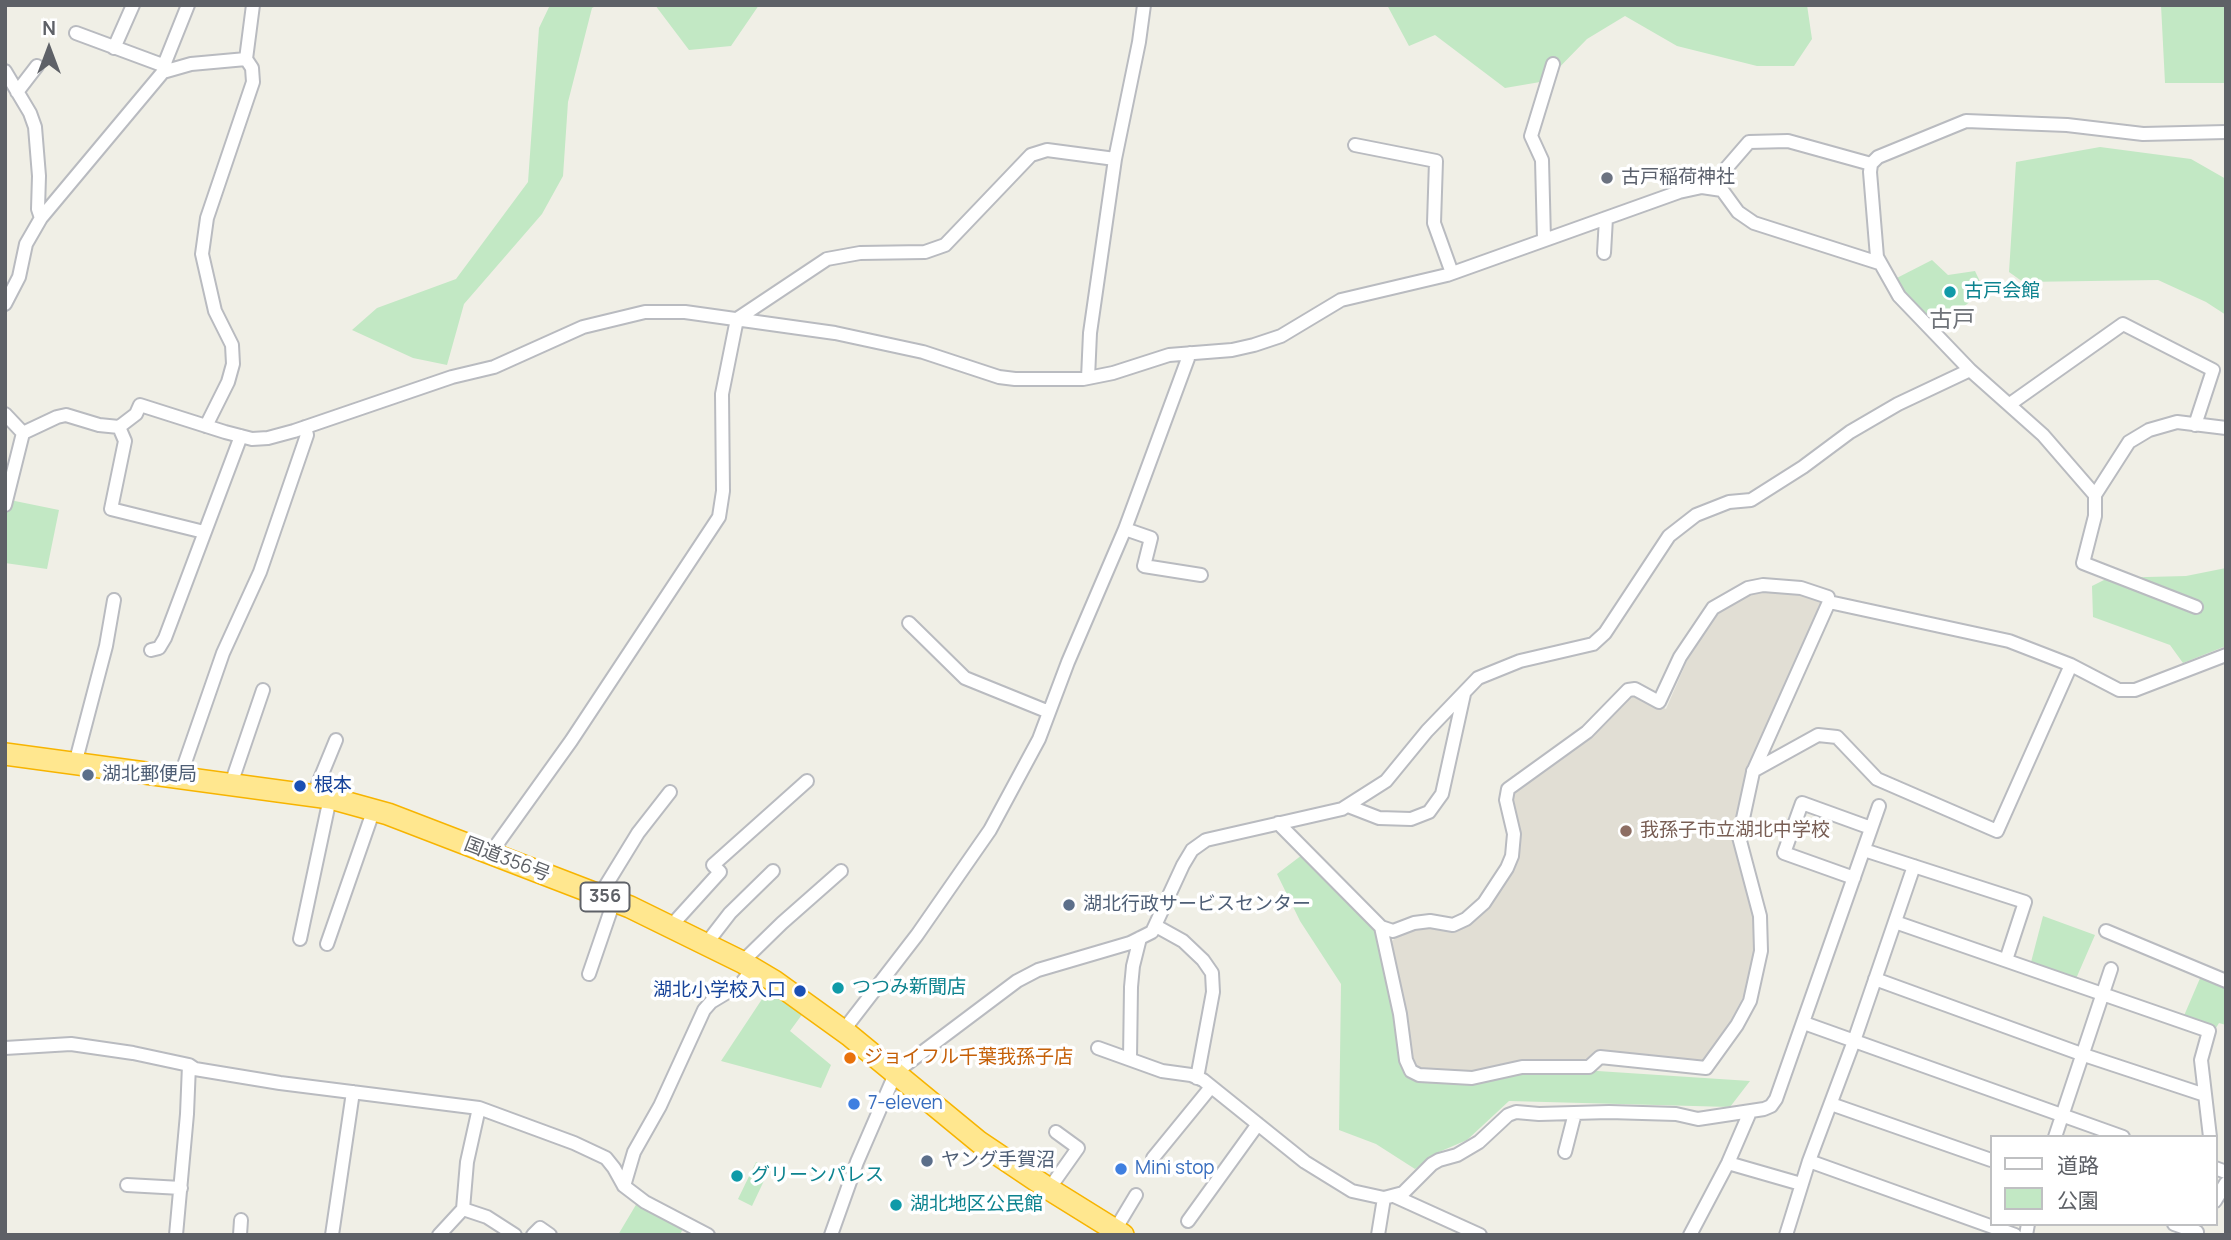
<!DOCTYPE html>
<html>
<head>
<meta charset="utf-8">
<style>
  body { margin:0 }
  #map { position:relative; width:2231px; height:1240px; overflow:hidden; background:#f0efe6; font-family:Manrope,"Noto Sans JP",sans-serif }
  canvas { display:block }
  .frame { position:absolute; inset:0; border:7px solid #5e6167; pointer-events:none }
  .legend { position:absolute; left:1990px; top:1135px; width:228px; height:91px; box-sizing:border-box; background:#fff; border:2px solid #bfc0c2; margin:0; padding:9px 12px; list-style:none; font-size:21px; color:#5e6167 }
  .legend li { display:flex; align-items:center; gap:14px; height:35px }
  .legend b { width:35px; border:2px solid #bfc0c2 }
  .north { position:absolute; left:14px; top:14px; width:70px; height:70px; -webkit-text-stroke:5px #fff; paint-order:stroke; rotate:0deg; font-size:19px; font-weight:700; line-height:28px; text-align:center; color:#5e6167 }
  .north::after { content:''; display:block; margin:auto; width:24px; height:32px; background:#5e6167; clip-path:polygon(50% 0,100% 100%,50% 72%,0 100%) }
</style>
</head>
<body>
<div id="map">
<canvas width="2231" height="1240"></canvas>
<div class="frame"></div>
<ul class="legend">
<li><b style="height:9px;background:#fff"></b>道路</li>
<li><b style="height:19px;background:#c2e8c4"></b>公園</li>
</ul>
<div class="north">N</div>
</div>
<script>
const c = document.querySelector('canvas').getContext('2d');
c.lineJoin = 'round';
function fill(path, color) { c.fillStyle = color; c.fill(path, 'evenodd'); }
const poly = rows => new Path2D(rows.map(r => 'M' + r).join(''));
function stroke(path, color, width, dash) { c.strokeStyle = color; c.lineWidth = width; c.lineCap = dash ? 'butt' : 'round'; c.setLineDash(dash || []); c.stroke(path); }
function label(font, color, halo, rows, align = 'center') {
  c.font = font + ' Manrope,"Noto Sans JP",sans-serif'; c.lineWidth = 7; c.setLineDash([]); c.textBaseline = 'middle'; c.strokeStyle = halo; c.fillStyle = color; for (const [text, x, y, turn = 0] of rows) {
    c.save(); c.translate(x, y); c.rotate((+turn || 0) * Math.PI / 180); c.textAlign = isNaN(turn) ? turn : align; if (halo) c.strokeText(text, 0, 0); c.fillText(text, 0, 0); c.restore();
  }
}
fill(poly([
  [1766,590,1790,590,1825,599,1748,772,1740,800,1733,830,1735,850,1742,878,1753,903,1756,924,1756,953,1751,981,1719,1044,1704,1064,1588,1063,1477,1072,1427,1071,1415,1067,1410,1053,1407,1019,1389,943,1403,933,1424,928,1451,930,1488,907,1515,866,1518,831,1510,798,1512,792,1633,693,1666,709,1693,647,1709,623,1724,607,1744,594]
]), '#e1ded4');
fill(poly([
  [550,5,598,5,592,8,568,102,563,176,542,214,464,304,447,365,413,358,352,330,377,308,456,279,528,182,539,28],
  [655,5,759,5,731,46,689,50],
  [1387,5,1807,5,1812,39,1794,66,1757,66,1677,46,1625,16,1587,39,1546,81,1505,88,1435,35,1409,46],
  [2161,5,2226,5,2226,83,2165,83],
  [2100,147,2191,159,2226,179,2226,315,2206,302,2158,280,2023,282,2009,272,2016,162],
  [1932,260,1948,275,1975,271,1984,290,1933,332,1889,282],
  [10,500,59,510,47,569,5,563,5,505],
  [2226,568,2226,646,2183,663,2170,645,2093,617,2092,586,2108,578,2186,576],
  [1302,855,1367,920,1382,939,1410,1067,1430,1078,1567,1069,1750,1081,1730,1107,1509,1101,1467,1140,1439,1152,1415,1169,1376,1144,1339,1130,1341,984,1300,921,1277,874],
  [2043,916,2095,935,2075,981,2030,966],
  [2201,976,2226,985,2226,1025,2219,1023,2214,1031,2183,1018],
  [774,981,809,1005,790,1031,831,1065,821,1088,721,1061],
  [756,1162,770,1168,752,1206,738,1199],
  [640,1198,685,1224,680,1235,618,1235]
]), '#c2e8c4');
const street = poly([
  [76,33,165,66],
  [114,48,133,5],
  [246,59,253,5],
  [5,71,30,113,35,127,39,176,38,209,41,218],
  [163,72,191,64,246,59,252,68,253,82,207,218,202,254,215,311,232,345,233,364,228,382,206,426],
  [17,92,37,66],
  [1355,145,1436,161,1434,223,1452,273],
  [1710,187,1749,142,1788,141,1871,164],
  [1544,240,1542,160,1531,136,1553,64],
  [1604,253,1606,218],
  [5,304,19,277,26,244,41,218,163,72,166,60,188,5],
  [1970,370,1899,296,1877,257,1870,172,1871,164,1878,157,1966,121,2067,125,2143,134,2226,132],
  [1088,378,1090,333,1115,159,1139,42,1144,5],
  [2010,404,2123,324,2213,370,2195,425],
  [5,414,23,433],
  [119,427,125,441,111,509,204,532],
  [23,433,57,417,66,415,99,425,119,427,136,414,140,405,225,432,252,439,268,438,294,431,452,377,494,367,583,327,645,312,685,312,835,333,923,352,999,377,1015,379,1083,379,1113,373,1169,355,1232,350,1254,345,1281,336,1341,300,1447,275,1679,192,1702,187,1722,190,1738,212,1754,223,1879,263],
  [2095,495,2095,516,2083,563,2196,607],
  [5,505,23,433],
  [1125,529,1151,538,1144,566,1201,575],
  [909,623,965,678,1049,712],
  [151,650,159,648,165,638,241,436],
  [75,764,106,646,114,600],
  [1753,771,1818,735,1837,737,1877,779,1997,831,2071,665],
  [180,777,223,653,260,572,307,435,305,427],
  [231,784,263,690],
  [313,796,336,740],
  [1348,806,1379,818,1411,819,1429,812,1442,794,1464,694],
  [1278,823,1381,927,1393,931,1414,923,1430,921,1453,925,1466,919,1484,903,1507,868,1512,856,1514,834,1506,800,1508,789,1587,732,1628,690,1635,689,1659,702,1680,657,1713,608,1748,588,1763,585,1801,588,1828,597,1829,602],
  [1864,850,2025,902,2006,960],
  [490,854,571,741,719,517,723,491,722,394,737,319,827,259,860,253,925,252,945,245,1031,155,1047,150,1115,159],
  [1854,878,1784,853,1802,803,1871,828],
  [600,895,638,833,670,792],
  [1895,922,2209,1031,2201,1060,2210,1137],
  [671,926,720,872,713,865,807,781],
  [1156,926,1183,941,1203,960,1212,973,1213,992,1197,1078],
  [1381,927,1400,1014,1406,1060,1411,1071,1419,1075,1472,1078,1522,1067,1589,1067,1600,1057,1706,1068,1737,1025,1750,1001,1761,951,1760,916,1739,837,1753,772,1829,602,2009,641,2071,665,2119,690,2135,690,2226,655],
  [2106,931,2226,981],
  [300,939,330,798],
  [327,944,374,809],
  [706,944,730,913,773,871],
  [742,962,782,923,841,871],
  [589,974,614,901],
  [1875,979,2084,1055,2205,1095],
  [1804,1023,2123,1137],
  [843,1031,917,935,990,830,1039,739,1068,662,1125,529,1190,353],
  [5,1048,71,1044,133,1053,189,1065,195,1069,280,1083,479,1108,574,1143,606,1158,614,1168,624,1186],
  [1098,1048,1162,1071,1191,1075,1203,1080,1305,1162,1352,1191,1384,1198,1403,1193,1432,1164,1439,1160,1457,1155,1479,1142,1508,1115,1516,1112,1539,1114,1609,1112,1676,1114,1698,1119,1764,1109,1771,1106,1776,1099,1879,806],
  [1130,1059,1131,987,1133,966,1140,938],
  [1831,1104,1991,1160],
  [2055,1137,2111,969],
  [1565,1152,1575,1113],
  [1153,1158,1211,1087],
  [1809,1161,2015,1235],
  [1728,1163,1801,1184],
  [2215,1168,2226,1172],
  [127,1185,181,1188],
  [1049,1189,1078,1148,1056,1132],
  [1394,1196,1480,1235],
  [2215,1201,2226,1183],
  [463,1209,487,1217,515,1235],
  [1188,1221,1258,1124],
  [2174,1224,2197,1232],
  [1115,1230,1136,1195],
  [176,1235,187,1114,189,1065],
  [240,1235,241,1220],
  [332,1235,353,1092],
  [439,1235,463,1209,467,1162,479,1108],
  [533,1235,540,1228,550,1235],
  [708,1235,645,1202,624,1186,634,1152,660,1106,704,1010,711,1002,741,984,752,969],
  [831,1235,857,1162,896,1072,1017,981,1038,970,1130,943,1152,932,1183,865,1192,850,1206,840,1342,809,1386,781,1427,731,1478,678,1520,661,1593,644,1605,633,1669,536,1696,515,1729,502,1751,500,1803,467,1850,432,1898,404,1970,370,2043,435,2095,495,2129,442,2149,430,2177,422,2226,428],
  [1378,1235,1384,1198],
  [1690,1235,1728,1163,1750,1112],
  [1786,1235,1809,1161,1854,1041,1914,866],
  [2026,1235,2028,1224]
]);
const highway = poly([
  [5,754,330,798,388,814,630,907,742,962,774,981,849,1035,979,1142,1049,1189,1123,1235]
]);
stroke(street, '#b9bbc0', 16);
stroke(highway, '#f7b400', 24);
stroke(street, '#fff', 12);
stroke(highway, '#ffe78f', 21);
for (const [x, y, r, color] of [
  [1607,178,7,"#6b7280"],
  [1950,292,7,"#0f9aa8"],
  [88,775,7,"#5c6f8a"],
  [300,786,7,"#1a4fb4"],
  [1626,831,7,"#8d6e63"],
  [1069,905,7,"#5c6f8a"],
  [838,988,7,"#0f9aa8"],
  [800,991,7,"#1a4fb4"],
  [850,1058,7,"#e8710a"],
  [854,1104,7,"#3f7fe0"],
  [927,1161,7,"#5c6f8a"],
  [1121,1169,7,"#3f7fe0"],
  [737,1176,7,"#0f9aa8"],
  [896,1205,7,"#0f9aa8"]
]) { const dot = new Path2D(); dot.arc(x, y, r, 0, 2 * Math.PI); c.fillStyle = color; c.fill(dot); stroke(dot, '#fff', 2.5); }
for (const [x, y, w] of [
  [605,897,49]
]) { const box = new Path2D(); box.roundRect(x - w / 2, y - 14.5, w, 29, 5); c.fillStyle = '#fff'; c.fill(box); stroke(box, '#5e6167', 2); }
label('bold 18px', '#5e6167', null, [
  ["356",605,897]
]);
label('19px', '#5b616d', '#fff', [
  ["古戸稲荷神社",1621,178]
], 'left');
label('19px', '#0d838f', '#fff', [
  ["古戸会館",1964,292],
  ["つつみ新聞店",852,988],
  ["グリーンパレス",751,1176],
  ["湖北地区公民館",910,1205]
], 'left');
label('19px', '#4e5e75', '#fff', [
  ["湖北郵便局",102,775],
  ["湖北行政サービスセンター",1083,905],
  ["ヤング手賀沼",941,1161]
], 'left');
label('19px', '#164399', '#fff', [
  ["根本",314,786],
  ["湖北小学校入口",786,991,"right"]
], 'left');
label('19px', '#785e54', '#fff', [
  ["我孫子市立湖北中学校",1640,831]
], 'left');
label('19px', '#5e6167', '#fff', [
  ["国道356号",507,860,21]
]);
label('19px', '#c56008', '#fff', [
  ["ジョイフル千葉我孫子店",864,1058]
], 'left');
label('19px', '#366cbe', '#fff', [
  ["7-eleven",868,1104],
  ["Mini stop",1135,1169]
], 'left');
label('23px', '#6f7379', '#fff', [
  ["古戸",1952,321]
]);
</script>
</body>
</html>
